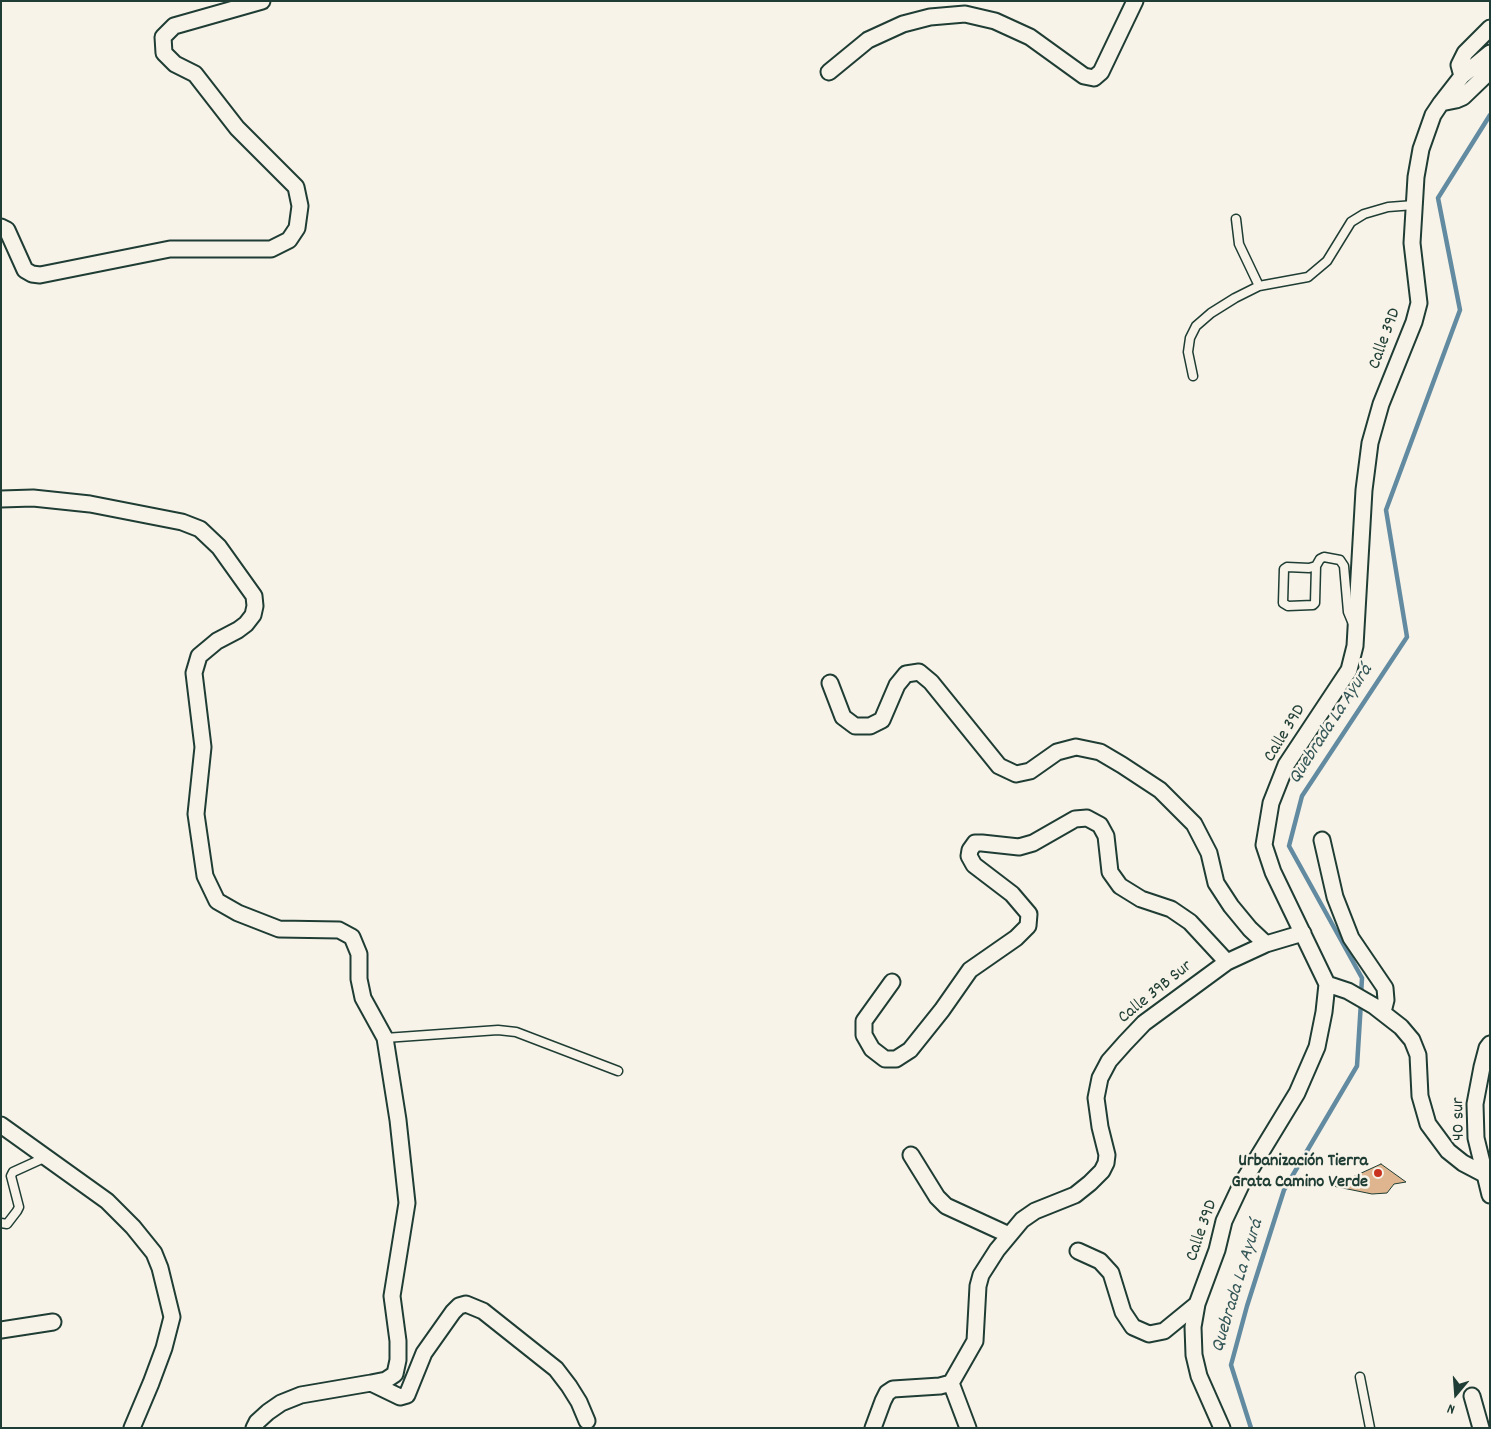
<!DOCTYPE html>
<html>
<head>
<meta charset="utf-8">
<style>
  body { margin:0 }
  #map { position:relative; width:1491px; height:1429px; overflow:hidden; background:#f7f3e8; font-family:Dekko,sans-serif }
  canvas { display:block }
  .frame { position:absolute; inset:0; border:2px solid #1f3d34; pointer-events:none }
  .north { position:absolute; left:1431px; top:1369px; width:50px; height:50px; -webkit-text-stroke:4px #f7f3e8; paint-order:stroke; rotate:198deg; font-size:14px; font-weight:700; line-height:20px; text-align:center; color:#1f3d34 }
  .north::after { content:''; display:block; margin:auto; width:18px; height:22px; background:#1f3d34; clip-path:polygon(50% 0,100% 100%,50% 72%,0 100%) }
</style>
</head>
<body>
<div id="map">
<canvas width="1491" height="1429"></canvas>
<div class="frame"></div>
<div class="north">N</div>
</div>
<script>
const c = document.querySelector('canvas').getContext('2d');
c.lineJoin = 'round';
const poly = rows => new Path2D(rows.map(r => 'M' + r).join(''));
function stroke(path, color, width, dash) { c.strokeStyle = color; c.lineWidth = width; c.lineCap = dash ? 'butt' : 'round'; c.setLineDash(dash || []); c.stroke(path); }
function fill(path, color) { c.fillStyle = color; c.fill(path, 'evenodd'); }
function label(font, color, halo, rows, align = 'center') {
  c.font = font + ' Dekko,sans-serif'; c.lineWidth = 5; c.setLineDash([]); c.textBaseline = 'middle'; c.strokeStyle = halo; c.fillStyle = color; for (const [text, x, y, turn = 0] of rows) {
    c.save(); c.translate(x, y); c.rotate((+turn || 0) * Math.PI / 180); c.textAlign = isNaN(turn) ? turn : align; if (halo) c.strokeText(text, 0, 0); c.fillText(text, 0, 0); c.restore();
  }
}
stroke(poly([
  [1361,995,1362,978,1289,846,1302,796,1407,637,1386,510,1460,310,1438,198,1490,115],
  [1251,1428,1231,1365,1247,1306,1284,1190,1357,1066,1361,1002]
]), '#628ba1', 4.5);
const building = poly([
  [1381,1164,1406,1182,1394,1184,1387,1193,1372,1194,1333,1186,1381,1164]
]);
fill(building, '#deb58f');
stroke(building, '#1f3d34', 1);
const service = poly([
  [1236,219,1239,244,1259,286,1308,277,1327,261,1351,222,1364,214,1388,207,1414,205],
  [1193,376,1188,352,1190,338,1196,326,1211,313,1235,298,1259,286],
  [1316,566,1315,603,1313,605,1288,606,1283,603,1284,569,1287,567,1309,568,1316,566,1320,559,1324,557,1340,560,1344,566,1348,612,1353,624],
  [385,1038,498,1030,516,1032,618,1071],
  [1,1223,7,1224,17,1211,19,1207,11,1176,13,1172,46,1157],
  [1360,1377,1370,1428]
]);
const minor = poly([
  [829,72,868,40,903,24,930,17,965,14,995,21,1030,37,1084,76,1094,78,1101,72,1135,1],
  [1462,76,1459,65,1465,53,1490,28],
  [1441,103,1456,100,1463,97,1490,71],
  [1,227,7,230,25,270,32,274,40,275,170,249,271,249,289,240,297,228,300,206,296,187,237,128,195,74,175,64,164,53,163,37,174,26,262,1],
  [1,499,33,498,90,504,182,522,200,529,219,547,254,596,255,606,253,615,246,624,238,630,217,641,199,656,194,673,203,747,196,814,205,876,217,901,238,913,279,929,339,930,352,937,359,954,359,979,363,998,385,1038,398,1120,407,1203,392,1296,398,1341,398,1360,395,1374,386,1380,371,1383,301,1395,281,1403,268,1412,257,1422,254,1428],
  [830,683,843,717,855,726,870,726,882,720,897,685,906,674,919,672,931,682,999,766,1016,774,1030,771,1057,752,1076,747,1100,752,1122,765,1160,790,1194,824,1209,853,1216,883,1231,906,1250,929,1266,944],
  [1322,840,1335,897,1351,938,1385,988,1386,1000,1383,1012],
  [892,982,864,1021,864,1035,872,1049,885,1059,896,1059,910,1050,942,1010,970,970,1016,938,1028,926,1029,914,1012,894,974,865,969,856,970,850,975,843,982,843,1019,847,1033,843,1075,819,1087,818,1100,825,1106,836,1110,872,1120,886,1141,899,1171,909,1190,922,1227,962],
  [1327,984,1348,991,1374,1006,1401,1027,1412,1040,1418,1055,1420,1096,1428,1124,1448,1151,1463,1163,1484,1174],
  [1490,1044,1487,1048,1482,1067,1475,1104,1476,1138,1490,1195],
  [1,1125,107,1201,133,1227,154,1253,160,1268,172,1317,164,1348,151,1383,132,1428],
  [911,1155,937,1197,946,1206,1009,1235],
  [1078,1251,1100,1261,1111,1273,1123,1312,1133,1327,1149,1334,1164,1331,1197,1304],
  [1,1330,53,1322],
  [371,1383,400,1397,407,1395,424,1353,453,1312,459,1306,466,1304,483,1311,556,1369,569,1386,579,1402,587,1421],
  [951,1383,968,1428],
  [1472,1396,1481,1428],
  [873,1428,883,1401,887,1393,893,1389,940,1386,951,1383,975,1341,978,1286,981,1275,997,1250,1022,1220,1035,1211,1075,1195,1090,1183,1102,1171,1106,1163,1107,1155,1100,1127,1096,1098,1100,1078,1109,1061,1125,1043,1144,1023,1227,962,1266,944,1303,933],
  [1222,1428,1199,1376,1194,1355,1193,1327,1197,1304,1217,1250,1224,1221,1241,1185,1297,1093,1317,1047,1324,1012,1327,984,1273,872,1264,845,1271,803,1286,765,1349,670,1355,646,1364,490,1370,443,1381,404,1414,322,1419,303,1412,243,1416,177,1421,149,1433,115,1441,103,1462,76,1490,53]
]);
stroke(service, '#1f3d34', 11);
stroke(minor, '#1f3d34', 19);
stroke(service, '#f7f3e8', 8);
stroke(minor, '#f7f3e8', 15);
for (const [x, y, r, color] of [
  [1378,1173,5,"#c8321e"]
]) { const dot = new Path2D(); dot.arc(x, y, r, 0, 2 * Math.PI); c.fillStyle = color; c.fill(dot); stroke(dot, '#f7f3e8', 2); }
label('18px', '#1f3d34', '#f7f3e8', [
  ["Calle 39D",1386,339,-70],
  ["Calle 39D",1286,734,-59],
  ["Calle 39B Sur",1156,993,-39],
  ["40 sur",1460,1119,-91],
  ["Calle 39D",1203,1231,-71]
]);
label('bold 18px', '#1f3d34', '#f7f3e8', [
  ["Urbanización Tierra",1368,1163],
  ["Grata Camino Verde",1368,1184]
], 'right');
label('italic 19px', '#355758', '#f7f3e8', [
  ["Quebrada La Ayurá",1332,725,-57],
  ["Quebrada La Ayurá",1239,1286,-73]
]);
</script>
</body>
</html>
